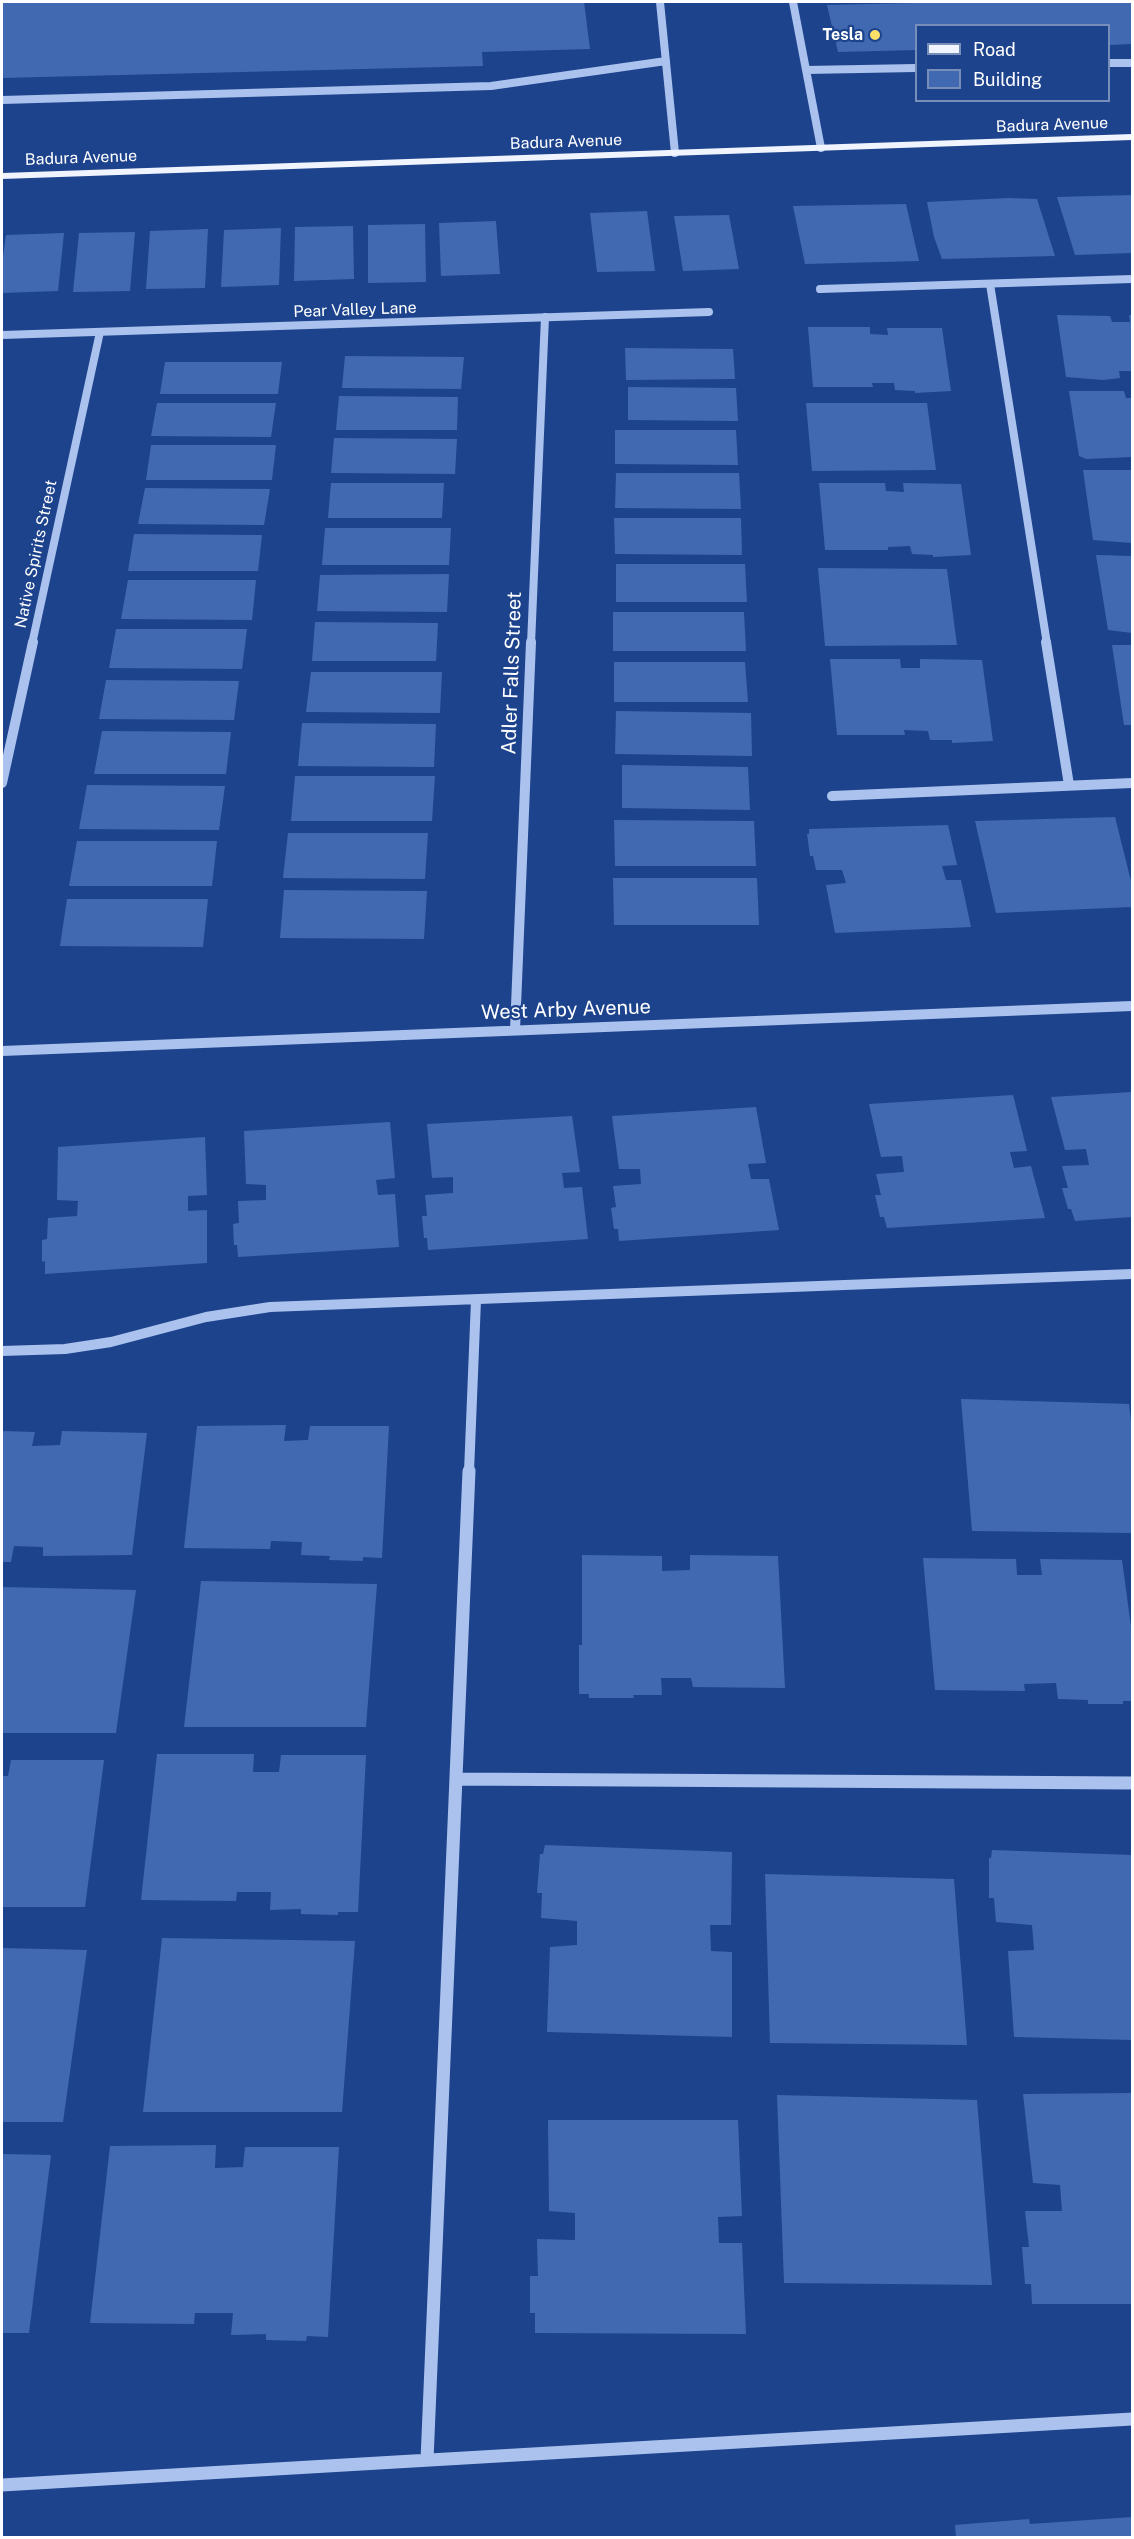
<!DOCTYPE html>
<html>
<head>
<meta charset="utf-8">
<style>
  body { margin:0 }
  #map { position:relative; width:1134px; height:2539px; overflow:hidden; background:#1d438d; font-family:"Public Sans",sans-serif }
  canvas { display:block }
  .frame { position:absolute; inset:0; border:3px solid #fff; pointer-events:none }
  .legend { position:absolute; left:915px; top:24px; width:195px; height:78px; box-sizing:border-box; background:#1d438d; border:2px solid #778ebb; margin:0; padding:8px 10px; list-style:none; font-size:18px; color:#fff }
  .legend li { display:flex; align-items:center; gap:12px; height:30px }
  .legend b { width:30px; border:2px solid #778ebb }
</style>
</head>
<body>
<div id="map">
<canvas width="1134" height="2539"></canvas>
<div class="frame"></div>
<ul class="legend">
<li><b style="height:8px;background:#f0f4ff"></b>Road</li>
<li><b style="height:16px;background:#4169b2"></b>Building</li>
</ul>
</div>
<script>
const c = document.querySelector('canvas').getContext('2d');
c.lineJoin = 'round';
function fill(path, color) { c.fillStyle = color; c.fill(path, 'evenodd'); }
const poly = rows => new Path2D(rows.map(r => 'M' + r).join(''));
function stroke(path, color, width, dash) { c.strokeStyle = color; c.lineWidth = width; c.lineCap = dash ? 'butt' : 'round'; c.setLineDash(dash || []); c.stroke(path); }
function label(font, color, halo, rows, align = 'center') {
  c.font = font + ' "Public Sans",sans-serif'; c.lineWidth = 4.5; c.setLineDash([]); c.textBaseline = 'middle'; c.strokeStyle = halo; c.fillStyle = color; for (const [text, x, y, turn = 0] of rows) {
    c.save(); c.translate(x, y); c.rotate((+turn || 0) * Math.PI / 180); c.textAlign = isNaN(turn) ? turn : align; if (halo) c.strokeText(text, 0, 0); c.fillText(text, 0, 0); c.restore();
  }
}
fill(poly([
  [2,2,584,2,590,49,482,52,483,66,2,78],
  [956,2,1132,2,1132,44,1108,45,1108,26,916,26,916,50,838,52,827,5],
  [1132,195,1132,253,1075,255,1057,197],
  [1008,198,1037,199,1055,256,942,259,934,237,927,202],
  [906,204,919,261,805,264,793,206],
  [647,211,655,271,597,272,590,213],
  [729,215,739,269,683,271,674,216],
  [496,221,500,274,441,276,439,223],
  [425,224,426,282,368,283,368,225],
  [353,226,354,279,294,281,295,227],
  [281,228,279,285,221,287,224,230],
  [208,229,205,288,146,289,150,231],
  [135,232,130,291,73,292,79,233],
  [64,233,58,291,2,293,2,263,6,235],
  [1057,315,1110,316,1112,322,1130,322,1129,315,1132,315,1132,371,1119,371,1120,378,1103,380,1066,377],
  [808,327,870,327,870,334,888,335,887,328,942,328,951,391,915,393,915,391,895,390,894,383,872,383,873,387,813,387],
  [625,348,733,349,735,379,626,380],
  [345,356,464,357,461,389,342,388],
  [165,362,282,362,278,394,160,394],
  [628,387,736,388,738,421,628,420],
  [1069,391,1124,391,1126,398,1132,398,1132,457,1086,459,1079,456],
  [339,396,458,397,457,430,336,430],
  [157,403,276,403,271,437,151,436],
  [806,403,927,403,936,470,812,471],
  [615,430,736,430,738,465,615,464],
  [334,438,457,439,455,474,331,473],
  [151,445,276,445,272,480,146,480],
  [1083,470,1132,470,1132,543,1093,540],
  [616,473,739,473,741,509,615,508],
  [331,483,444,483,442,518,328,518],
  [819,483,885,483,886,491,904,492,903,483,961,484,971,555,933,557,933,555,912,554,910,546,888,547,888,550,825,550],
  [145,488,270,489,264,525,138,524],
  [614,518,741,518,742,555,615,554],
  [325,528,451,528,449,565,322,565],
  [134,534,262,535,258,571,128,571],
  [1096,555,1132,556,1132,633,1108,630],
  [616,564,745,564,747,602,616,602],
  [818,568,947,569,957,645,825,646],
  [449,574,447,612,317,611,320,575],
  [128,580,256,580,252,620,121,619],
  [613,612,744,612,746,651,613,651],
  [315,622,438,623,436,661,312,661],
  [116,629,247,629,242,669,109,668],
  [1112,645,1132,645,1132,725,1124,725],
  [830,659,900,659,901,668,920,668,920,659,982,660,993,741,952,743,952,740,930,740,928,731,904,730,905,735,837,735],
  [614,662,745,662,748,702,614,702],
  [311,672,442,672,440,713,306,712],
  [106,680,239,681,234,720,99,719],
  [616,711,751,713,752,756,615,754],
  [302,723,436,724,434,767,298,766],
  [102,731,231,732,226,774,94,774],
  [622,765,748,767,750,810,622,808],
  [295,776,435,776,432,821,291,821],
  [87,785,225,786,219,830,79,829],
  [1115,817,1132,885,1132,907,996,913,975,821],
  [614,820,754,821,756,866,615,866],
  [948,825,957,865,942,866,946,880,961,880,971,927,835,933,826,885,846,883,842,870,816,870,813,856,810,856,807,834,809,834,809,829],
  [288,833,428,833,425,879,283,878],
  [77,841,217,841,212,886,69,886],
  [613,878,757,878,759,925,614,925],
  [284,890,427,891,424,939,280,938],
  [67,899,208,899,203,947,60,946],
  [1132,1092,1132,1217,1075,1221,1071,1209,1068,1209,1062,1188,1068,1188,1062,1166,1089,1165,1086,1149,1065,1150,1051,1097],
  [1013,1095,1027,1151,1010,1152,1014,1168,1031,1166,1045,1218,887,1228,884,1217,880,1217,875,1195,881,1195,876,1174,904,1172,902,1156,881,1157,869,1104],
  [756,1107,766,1163,748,1164,751,1179,769,1179,779,1230,619,1241,618,1229,614,1229,611,1208,616,1207,613,1186,641,1184,640,1169,619,1169,612,1116],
  [572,1116,580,1172,562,1173,564,1188,582,1187,588,1239,428,1250,427,1238,424,1238,422,1216,427,1216,425,1195,453,1193,453,1177,432,1178,427,1124],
  [390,1122,395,1178,376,1180,378,1195,395,1194,399,1247,238,1257,237,1245,234,1245,233,1224,239,1223,238,1201,266,1200,266,1185,246,1184,244,1131],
  [205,1137,207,1195,188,1196,188,1211,207,1210,207,1263,45,1274,45,1261,42,1262,42,1240,47,1239,48,1218,77,1216,78,1201,57,1200,58,1147],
  [961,1399,1129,1404,1132,1430,1132,1533,972,1531],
  [286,1425,284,1441,308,1440,310,1426,389,1426,382,1558,363,1557,363,1561,329,1560,330,1556,301,1555,302,1542,271,1541,270,1549,184,1548,197,1426],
  [2,1431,35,1432,32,1446,60,1445,62,1431,147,1433,132,1555,43,1556,43,1547,14,1546,11,1562,2,1562],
  [582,1555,662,1556,662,1571,690,1570,690,1555,778,1556,785,1688,693,1687,691,1678,661,1678,662,1695,633,1695,634,1698,589,1698,589,1694,579,1694,579,1645,582,1645],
  [923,1558,1016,1559,1017,1575,1042,1575,1040,1559,1122,1560,1132,1634,1132,1701,1123,1701,1123,1704,1088,1704,1088,1700,1058,1699,1056,1683,1024,1684,1025,1691,935,1690],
  [201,1581,377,1584,366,1727,184,1727],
  [2,1587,136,1590,116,1733,2,1733],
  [157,1754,254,1754,253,1772,279,1772,281,1755,366,1755,358,1912,338,1912,338,1915,301,1914,301,1909,270,1910,271,1892,237,1892,236,1901,141,1900],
  [11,1760,104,1760,85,1907,2,1907,2,1776,8,1776],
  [545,1845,732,1852,731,1925,710,1925,711,1951,732,1952,732,2037,547,2032,550,1947,577,1945,577,1921,541,1918,542,1893,537,1893,540,1854,543,1854],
  [992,1850,1132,1855,1132,2040,1014,2037,1008,1951,1034,1950,1032,1925,996,1922,994,1898,989,1898,989,1858,991,1858],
  [765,1874,954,1879,967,2045,770,2043],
  [162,1938,355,1941,342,2112,143,2112],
  [2,1948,87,1950,63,2122,2,2122],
  [1132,2093,1132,2304,1032,2304,1031,2284,1025,2284,1022,2247,1029,2247,1025,2211,1062,2211,1060,2185,1033,2183,1023,2094],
  [777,2095,977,2100,992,2285,784,2283],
  [548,2120,738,2120,742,2216,718,2217,719,2243,742,2243,746,2334,535,2333,535,2313,530,2313,530,2276,538,2276,537,2239,575,2240,575,2213,549,2211],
  [216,2145,215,2168,243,2167,245,2147,339,2147,328,2337,307,2336,306,2341,266,2340,266,2334,231,2335,233,2313,195,2313,194,2324,90,2323,110,2146],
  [2,2154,51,2155,29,2333,2,2333],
  [1132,2517,1132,2538,956,2538,955,2525,1029,2519,1030,2524]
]), '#4169b2');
stroke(poly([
  [660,2,675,153],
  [793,2,821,148],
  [1108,63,1132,63],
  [806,70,916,68],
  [2,100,491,86,666,61],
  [990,284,1047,644],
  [820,289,1132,279],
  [2,335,709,312],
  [32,644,100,332],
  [531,644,545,317]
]), '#aac2ed', 8);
stroke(poly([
  [1046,642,1069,785],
  [2,783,33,642],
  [832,796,1132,783],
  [515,1030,531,642],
  [2,1051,1132,1006],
  [2,1351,65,1349,111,1342,206,1317,270,1307,1132,1274],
  [469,1472,476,1300]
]), '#aac2ed', 10);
stroke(poly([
  [457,1779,1132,1783],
  [427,2460,469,1471],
  [2,2485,1132,2419]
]), '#aac2ed', 13);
fill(poly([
  [1132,134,1132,140,2,179,2,173,1132,134]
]), '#f0f4ff');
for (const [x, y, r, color] of [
  [875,35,6,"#fce069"]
]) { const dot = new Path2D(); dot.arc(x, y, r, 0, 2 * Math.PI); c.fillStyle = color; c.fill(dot); stroke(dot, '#1d438d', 2); }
label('bold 16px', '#fff', '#1d438d', [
  ["Tesla",863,35]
], 'right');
label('16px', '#fff', '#1d438d', [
  ["Badura Avenue",1052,125,-2],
  ["Badura Avenue",566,142,-2],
  ["Badura Avenue",81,158,-2],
  ["Pear Valley Lane",355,310,-2],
  ["Native Spirits Street",36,554,-78]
]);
label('20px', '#fff', '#1d438d', [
  ["Adler Falls Street",512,673,-88],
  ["West Arby Avenue",566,1010,-2]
]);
</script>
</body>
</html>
